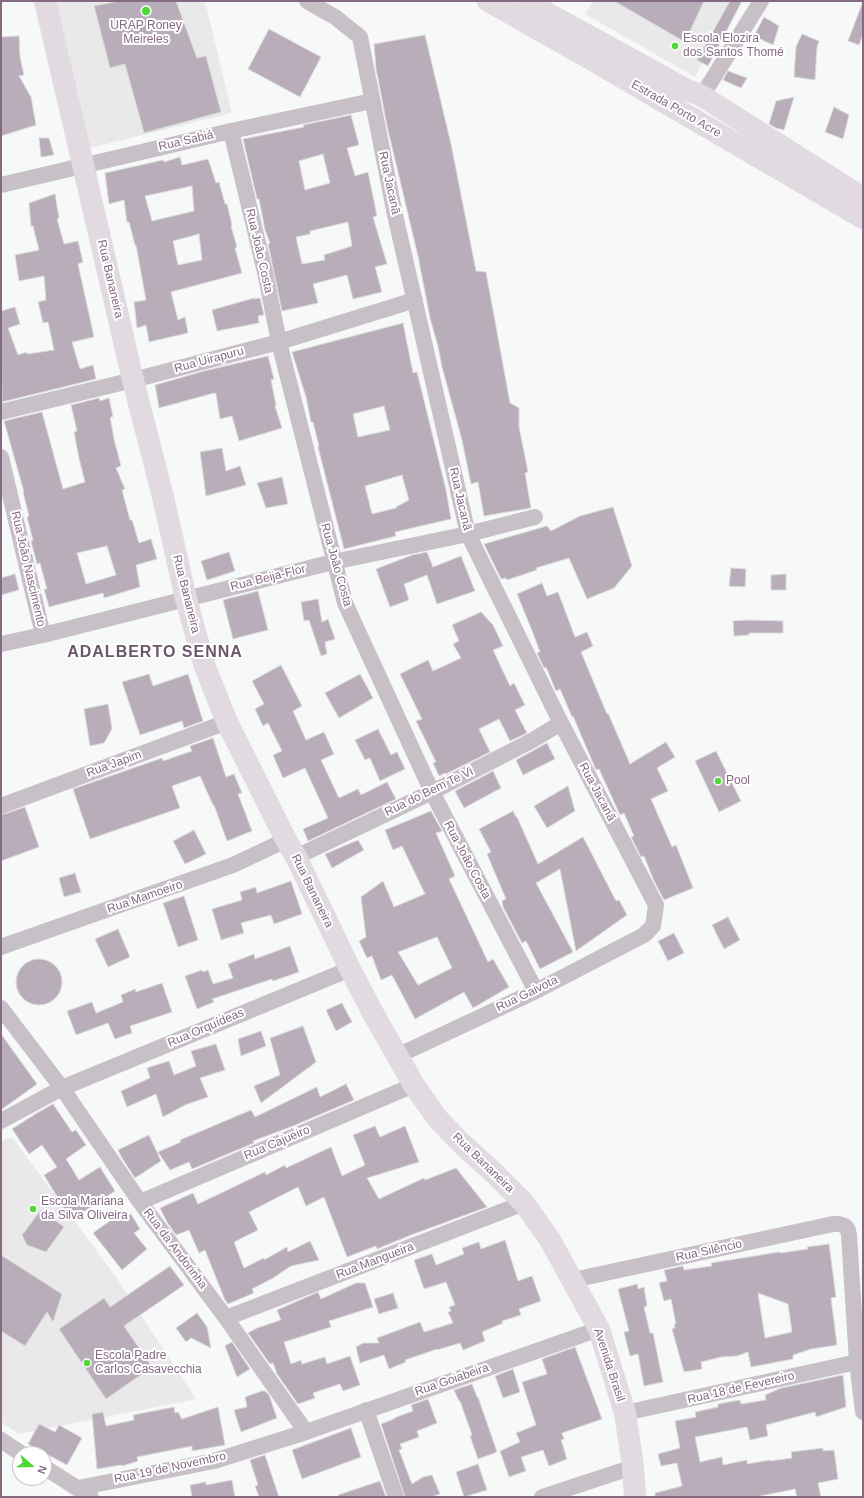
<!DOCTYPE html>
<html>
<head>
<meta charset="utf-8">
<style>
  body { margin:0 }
  #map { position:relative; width:864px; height:1498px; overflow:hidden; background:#f6f9f8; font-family:Helvetica,sans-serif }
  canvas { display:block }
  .frame { position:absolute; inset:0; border:2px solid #856a84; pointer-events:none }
  .north { position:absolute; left:12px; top:1446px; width:40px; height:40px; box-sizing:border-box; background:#fff; border:1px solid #cec3ce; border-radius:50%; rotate:110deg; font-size:11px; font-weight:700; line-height:16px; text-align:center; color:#856a84 }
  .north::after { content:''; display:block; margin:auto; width:14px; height:18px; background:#51d837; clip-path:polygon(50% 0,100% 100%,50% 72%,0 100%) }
</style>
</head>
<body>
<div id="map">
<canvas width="864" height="1498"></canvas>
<div class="frame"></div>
<div class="north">N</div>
</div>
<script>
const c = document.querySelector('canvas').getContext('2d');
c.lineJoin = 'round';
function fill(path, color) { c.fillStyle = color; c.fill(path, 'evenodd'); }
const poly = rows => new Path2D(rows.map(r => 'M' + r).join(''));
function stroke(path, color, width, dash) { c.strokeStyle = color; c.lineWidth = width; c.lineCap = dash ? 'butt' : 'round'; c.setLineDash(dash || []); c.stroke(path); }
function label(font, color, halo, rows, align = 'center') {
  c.font = font + ' Helvetica,sans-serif'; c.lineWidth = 4; c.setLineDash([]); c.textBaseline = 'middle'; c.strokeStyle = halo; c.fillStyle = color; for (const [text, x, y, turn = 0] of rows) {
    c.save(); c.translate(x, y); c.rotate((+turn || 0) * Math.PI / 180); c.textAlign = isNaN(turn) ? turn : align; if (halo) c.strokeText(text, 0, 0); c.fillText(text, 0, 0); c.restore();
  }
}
fill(poly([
  [55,1,205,1,232,113,90,148],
  [593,1,733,1,695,77,585,14],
  [12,1137,116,1277,196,1399,19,1434,1,1422,1,1141]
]), '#e9e9ea');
const building = poly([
  [119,1,176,1,197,58,206,56,221,112,144,133,125,64,110,68,94,6,119,1],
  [614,1,704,1,685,42,614,1],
  [730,1,742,1,708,66,697,60,730,1],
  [862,4,863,5,863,34,859,45,848,41,862,4],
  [764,17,779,26,773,45,754,36,764,17],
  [269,29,321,57,300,97,248,69,269,29],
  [802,34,819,41,817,47,815,80,794,77,796,47,802,34],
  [425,35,451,144,476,271,486,272,510,403,519,408,519,427,528,472,525,473,531,508,484,516,478,482,471,484,462,440,442,367,438,346,430,318,418,256,387,126,376,68,374,44,425,35],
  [19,36,20,57,24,75,19,76,31,97,36,125,1,136,1,37,19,36],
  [728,71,747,78,741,88,723,80,728,71],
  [794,97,784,130,776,128,769,124,776,101,794,97],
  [834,107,849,115,843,139,825,132,834,107],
  [351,115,359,145,347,148,355,176,368,172,377,216,373,217,387,264,375,267,382,292,353,299,347,275,313,284,318,303,282,311,268,244,270,243,265,230,259,199,257,199,243,139,304,127,303,125,351,115],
  [323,154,330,183,305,190,299,161,323,154],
  [348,222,352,246,324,255,325,260,302,264,296,237,310,234,310,231,348,222],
  [39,138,49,138,54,155,41,157,39,138],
  [180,157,182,165,208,159,216,183,219,182,225,204,227,204,232,225,231,226,237,247,235,248,242,273,171,292,178,320,185,317,188,333,149,342,146,325,137,328,134,302,146,300,136,245,135,245,129,222,127,222,124,200,109,204,105,173,163,160,164,162,180,157],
  [192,186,194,211,152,221,145,196,192,186],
  [199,234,202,260,178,265,173,241,199,234],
  [55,194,59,218,57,219,64,244,78,241,83,262,78,264,94,337,72,342,80,369,93,365,96,379,2,402,1,311,15,307,20,324,8,328,18,355,27,352,27,354,54,350,48,322,43,323,38,302,46,300,44,276,19,281,15,255,39,250,33,226,31,226,29,203,55,194],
  [254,298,254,299,260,298,264,315,258,316,259,323,217,331,212,310,254,298],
  [403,323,413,373,417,372,446,490,451,519,395,532,396,536,344,549,318,447,319,446,313,422,311,422,306,397,292,352,403,323],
  [384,406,390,430,358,437,353,414,384,406],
  [402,475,409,500,396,507,396,508,372,514,365,486,402,475],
  [268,356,274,379,271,380,276,405,275,406,282,428,239,441,232,416,220,419,216,394,214,393,159,408,155,385,204,371,268,356],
  [99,398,100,401,109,398,113,417,110,417,114,439,121,466,116,468,125,489,122,490,130,520,132,520,139,543,151,539,157,559,136,565,140,587,104,598,103,593,49,607,44,589,47,589,40,563,37,564,31,541,33,540,27,517,29,516,23,492,24,492,4,421,42,412,63,489,85,482,79,458,74,432,77,431,71,405,99,398],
  [107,546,116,575,86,584,77,553,107,546],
  [222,448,226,471,240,466,246,485,206,496,200,452,222,448],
  [282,477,288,504,266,508,257,483,282,477],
  [613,507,632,566,614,588,587,599,569,558,536,568,537,570,507,580,506,578,501,579,484,544,547,526,551,531,580,516,613,507],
  [229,552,235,571,207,580,201,561,229,552],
  [427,552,433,567,461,556,475,591,437,604,427,575,404,584,409,600,390,607,376,569,412,555,427,552],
  [731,568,746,569,745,587,729,586,731,568],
  [15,574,19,590,1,595,1,578,15,574],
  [786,574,786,590,771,590,771,575,786,574],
  [542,583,547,596,558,592,575,637,587,632,593,646,581,652,607,714,608,713,630,764,666,742,675,757,657,768,668,791,651,799,672,847,676,845,693,888,664,900,654,881,644,856,641,857,631,837,634,836,624,813,620,815,599,769,596,770,573,716,572,717,560,689,556,691,546,667,544,668,537,653,540,652,533,633,517,594,542,583],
  [258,591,268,630,233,639,223,600,258,591],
  [318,599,322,622,328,619,335,639,325,642,327,654,321,656,309,620,304,621,301,602,318,599],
  [481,612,493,625,503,646,493,650,510,686,514,683,525,705,515,710,527,733,510,741,499,719,479,729,490,752,446,774,445,773,439,776,433,763,436,762,416,721,422,719,400,674,428,660,433,671,461,658,453,644,459,641,452,625,481,612],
  [748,620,783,621,783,633,749,633,749,635,734,636,733,621,748,620],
  [281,665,302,706,293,711,306,740,324,732,334,754,321,760,339,798,358,789,361,795,387,782,396,799,308,841,303,829,328,818,305,768,283,778,273,755,282,751,268,723,263,726,255,709,264,704,252,681,281,665],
  [149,674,153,686,188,674,203,721,184,728,182,721,140,735,122,682,149,674],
  [360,674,373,698,339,718,325,693,360,674],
  [108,704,112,729,104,743,90,746,84,709,108,704],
  [378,729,391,755,397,752,405,769,380,781,370,758,365,760,355,740,378,729],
  [213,738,226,777,234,774,242,793,238,794,252,831,227,841,214,805,213,805,200,776,172,786,180,808,90,839,73,789,162,758,163,761,192,751,190,746,213,738],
  [547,743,555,759,523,775,516,760,547,743],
  [716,751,741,801,719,812,695,761,716,751],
  [493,771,501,788,464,808,455,791,493,771],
  [568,786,575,811,547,828,534,806,568,786],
  [25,807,39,847,1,861,1,815,25,807],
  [431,811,442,831,436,833,455,876,449,879,488,962,493,959,509,987,473,1008,464,992,415,1019,392,975,381,980,372,956,367,958,359,941,366,937,361,897,383,881,394,907,425,894,402,846,393,850,385,830,431,811],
  [437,937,452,968,418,985,398,952,437,937],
  [513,811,516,817,517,817,538,864,583,837,616,901,619,900,627,915,576,951,560,869,536,883,573,952,540,969,526,941,522,943,503,907,502,901,506,899,487,854,491,852,479,829,513,811],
  [194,830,206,854,185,864,173,841,194,830],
  [358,840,364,850,332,868,325,854,358,840],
  [75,873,81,892,64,897,59,878,75,873],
  [291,881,302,914,274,924,271,915,241,923,244,933,221,940,212,909,242,900,240,892,256,887,257,893,291,881],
  [184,896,198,940,178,947,163,903,184,896],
  [728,917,740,940,724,949,712,925,728,917],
  [118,929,130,957,108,967,95,939,118,929],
  [674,933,684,953,668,961,658,941,674,933],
  [290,946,299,972,273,981,272,979,212,999,214,1002,197,1009,185,976,202,970,203,972,208,970,213,984,233,978,228,964,254,954,255,959,290,946],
  '16 982a23 23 0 1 1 46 0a23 23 0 1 1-46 0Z',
  [162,983,172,1012,130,1026,132,1033,115,1039,108,1023,76,1035,67,1011,92,1002,96,1013,123,1002,121,995,135,989,136,992,162,983],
  [342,1003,352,1022,336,1031,326,1010,342,1003],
  [303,1026,316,1062,261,1103,254,1086,280,1075,270,1038,303,1026],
  [261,1031,266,1046,241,1056,238,1039,261,1031],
  [1,1034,37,1084,1,1110,1,1034],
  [216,1044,225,1070,200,1078,208,1097,185,1105,163,1117,156,1094,127,1107,121,1091,150,1078,147,1068,169,1061,174,1075,196,1066,191,1051,216,1044],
  [346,1084,354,1100,293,1126,253,1141,254,1143,192,1169,189,1162,170,1170,158,1152,181,1142,180,1140,251,1110,255,1117,317,1087,320,1097,346,1084],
  [53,1104,72,1132,76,1130,86,1145,66,1159,79,1180,100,1167,115,1191,71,1220,44,1175,57,1167,42,1145,29,1154,12,1129,37,1113,53,1104],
  [375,1126,380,1137,405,1126,419,1162,367,1178,379,1199,424,1178,425,1180,456,1168,487,1207,411,1235,377,1249,376,1246,347,1257,324,1197,306,1206,298,1187,249,1212,258,1230,234,1242,244,1268,264,1258,264,1260,287,1247,288,1252,310,1241,319,1260,291,1266,273,1278,252,1289,254,1293,228,1304,225,1300,205,1250,199,1253,189,1230,176,1235,167,1222,160,1208,193,1193,198,1204,265,1172,266,1175,285,1165,286,1168,331,1147,342,1176,365,1165,353,1135,375,1126],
  [149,1135,161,1161,135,1178,122,1158,118,1150,149,1135],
  [41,1210,64,1227,46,1252,27,1245,22,1235,41,1210],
  [131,1214,140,1229,134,1233,147,1249,122,1270,93,1233,117,1216,123,1220,131,1214],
  [505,1240,518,1281,532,1276,541,1301,519,1309,521,1315,502,1321,503,1323,482,1332,485,1341,463,1350,460,1343,437,1350,437,1349,405,1360,406,1362,389,1369,384,1355,360,1363,356,1347,363,1343,379,1343,377,1338,420,1322,424,1332,453,1323,448,1312,451,1311,449,1307,455,1305,446,1282,424,1289,414,1260,432,1254,436,1265,464,1254,462,1248,479,1242,481,1249,505,1240],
  [829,1244,836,1297,831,1298,837,1345,811,1349,793,1355,793,1359,751,1367,748,1352,737,1356,721,1357,701,1362,702,1369,684,1372,672,1329,675,1328,674,1324,676,1324,671,1299,664,1301,659,1283,667,1281,664,1270,683,1266,684,1270,712,1266,711,1263,779,1252,780,1253,808,1249,807,1247,829,1244],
  [758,1293,788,1304,792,1332,765,1338,758,1293],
  [1,1255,62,1294,53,1322,47,1312,25,1346,1,1331,1,1255],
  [170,1266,184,1285,124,1326,152,1367,106,1399,59,1329,104,1298,110,1307,170,1266],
  [356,1283,365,1283,373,1307,329,1321,331,1327,284,1342,291,1364,301,1360,302,1364,325,1357,327,1364,350,1356,360,1385,343,1391,340,1384,313,1393,315,1398,298,1404,277,1374,273,1363,270,1364,248,1333,257,1328,281,1320,277,1310,318,1292,321,1299,356,1283],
  [637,1284,638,1289,644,1287,647,1306,644,1307,650,1333,653,1333,663,1382,644,1386,638,1354,630,1356,624,1332,629,1331,618,1289,637,1284],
  [393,1293,398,1308,379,1314,374,1299,393,1293],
  [197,1313,207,1327,211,1348,191,1338,186,1342,176,1328,197,1313],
  [232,1342,250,1369,237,1377,225,1346,232,1342],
  [575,1347,602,1419,562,1433,564,1439,561,1440,567,1459,549,1466,543,1450,521,1457,526,1471,509,1477,500,1451,520,1442,516,1433,536,1425,522,1382,547,1374,542,1359,575,1347],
  [513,1369,520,1392,503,1398,495,1376,513,1369],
  [843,1375,846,1407,816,1417,815,1412,766,1425,768,1436,750,1440,747,1427,695,1437,700,1462,722,1457,723,1465,747,1460,747,1464,770,1460,770,1461,792,1458,791,1452,823,1448,823,1451,834,1450,838,1479,818,1483,821,1497,797,1497,795,1489,755,1497,655,1497,655,1493,682,1486,677,1463,661,1466,658,1454,680,1448,675,1421,696,1417,695,1412,718,1407,718,1404,740,1400,741,1404,766,1400,765,1395,781,1388,843,1375],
  [472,1384,477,1397,478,1397,497,1452,478,1459,470,1436,472,1435,460,1401,459,1401,454,1390,472,1384],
  [262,1391,265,1391,269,1395,277,1418,241,1432,234,1410,247,1407,245,1397,262,1391],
  [428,1399,437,1423,417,1431,419,1437,400,1444,402,1449,399,1450,412,1484,423,1477,432,1475,440,1494,431,1497,405,1497,381,1424,394,1419,394,1418,413,1411,411,1405,428,1399],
  [174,1407,175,1413,178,1412,182,1419,218,1407,225,1445,192,1451,192,1446,137,1457,138,1461,122,1466,121,1465,97,1469,92,1414,103,1412,106,1426,134,1420,133,1415,174,1407],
  [39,1424,55,1432,59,1425,82,1438,67,1465,28,1444,39,1424],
  [351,1428,361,1457,302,1479,292,1450,351,1428],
  [265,1455,279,1497,259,1497,255,1486,258,1485,250,1460,265,1455],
  [478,1464,487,1490,464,1497,456,1472,478,1464],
  [232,1480,235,1497,192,1497,190,1485,206,1482,206,1485,232,1480],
  [380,1481,386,1497,339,1497,338,1495,380,1481]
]);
fill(building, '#baadba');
stroke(building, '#d9dada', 1);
stroke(poly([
  [307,1,335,17,360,37,395,215,468,534,561,723,656,905,653,926,644,935,536,991,397,1056],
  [702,96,761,1],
  [231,131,265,272,279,342,345,603,432,792,536,991],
  [1,185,231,131,372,101],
  [1,412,133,380,279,342,415,300],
  [1,457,43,635],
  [1,644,43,635,333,562,468,534,535,517],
  [1,806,227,722],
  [296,857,432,792,533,740,561,723],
  [1,947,233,865,286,840],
  [1,1008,62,1088,140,1202,226,1318,306,1432],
  [1,1121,62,1088,350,969],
  [140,1202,414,1085],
  [573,1280,833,1224,839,1224,845,1226,848,1230,849,1235,857,1362,863,1412],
  [226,1318,524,1203],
  [366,1410,396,1497],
  [625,1413,857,1362],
  [1,1440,22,1454],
  [44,1467,91,1497],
  [78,1488,214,1461,306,1432,599,1329],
  [542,1497,633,1467]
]), '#c7c0c7', 16);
stroke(poly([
  [45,1,133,380,163,497,186,599,205,667,227,722,286,840,296,857,350,969,374,1015,414,1085,437,1118,461,1143,495,1174,524,1203,550,1240,599,1329,625,1413,633,1467,635,1497],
  [488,1,587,57,863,218],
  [525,1,685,89,702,96,863,198]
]), '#e1dae1', 22);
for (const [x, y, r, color] of [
  [146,11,5,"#51d837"],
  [675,46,4,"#51d837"],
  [718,781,4,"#51d837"],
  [33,1209,4,"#51d837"],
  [87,1363,4,"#51d837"]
]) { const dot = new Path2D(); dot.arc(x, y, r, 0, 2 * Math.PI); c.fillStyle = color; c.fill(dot); stroke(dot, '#fff', 1.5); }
label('12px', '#856a84', '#fff', [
  ["URAP Roney",146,26,"center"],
  ["Meireles",146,40,"center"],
  ["Escola Elozira",683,39],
  ["dos Santos Thomé",683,53],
  ["Pool",726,781],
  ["Escola Mariana",41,1202],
  ["da Silva Oliveira",41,1216],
  ["Escola Padre",95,1356],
  ["Carlos Casavecchia",95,1370]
], 'left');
label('12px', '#856a84', '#fff', [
  ["Estrada Porto Acre",676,109,30],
  ["Rua Sabiá",186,141,-13],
  ["Rua Jacanã",389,183,78],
  ["Rua João Costa",259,251,77],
  ["Rua Bananeira",110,279,77],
  ["Rua Uirapuru",209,360,-15],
  ["Rua Jacanã",460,499,77],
  ["Rua João Costa",336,565,74],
  ["Rua João Nascimento",28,569,77],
  ["Rua Beija-Flor",268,578,-14],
  ["Rua Bananeira",186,594,76],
  ["Rua Japim",114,764,-20],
  ["Rua do Bem Te Vi",429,792,-26],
  ["Rua Jacanã",597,792,62],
  ["Rua João Costa",467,860,62],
  ["Rua Bananeira",312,891,64],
  ["Rua Mamoeiro",145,897,-19],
  ["Rua Gaivota",527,994,-26],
  ["Rua Orquídeas",206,1028,-23],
  ["Rua Cajueiro",277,1143,-23],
  ["Rua Bananeira",483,1163,44],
  ["Rua da Andorinha",175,1249,53],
  ["Rua Silêncio",709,1251,-12],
  ["Rua Mangueira",375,1261,-21],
  ["Avenida Brasil",609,1365,72],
  ["Rua Goiabeira",452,1380,-19],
  ["Rua 18 de Fevereiro",741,1388,-13],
  ["Rua 19 de Novembro",170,1468,-12]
]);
c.letterSpacing = '1px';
label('bold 16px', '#6b576a', '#fff', [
  ["ADALBERTO SENNA",155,653]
]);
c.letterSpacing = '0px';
</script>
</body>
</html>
